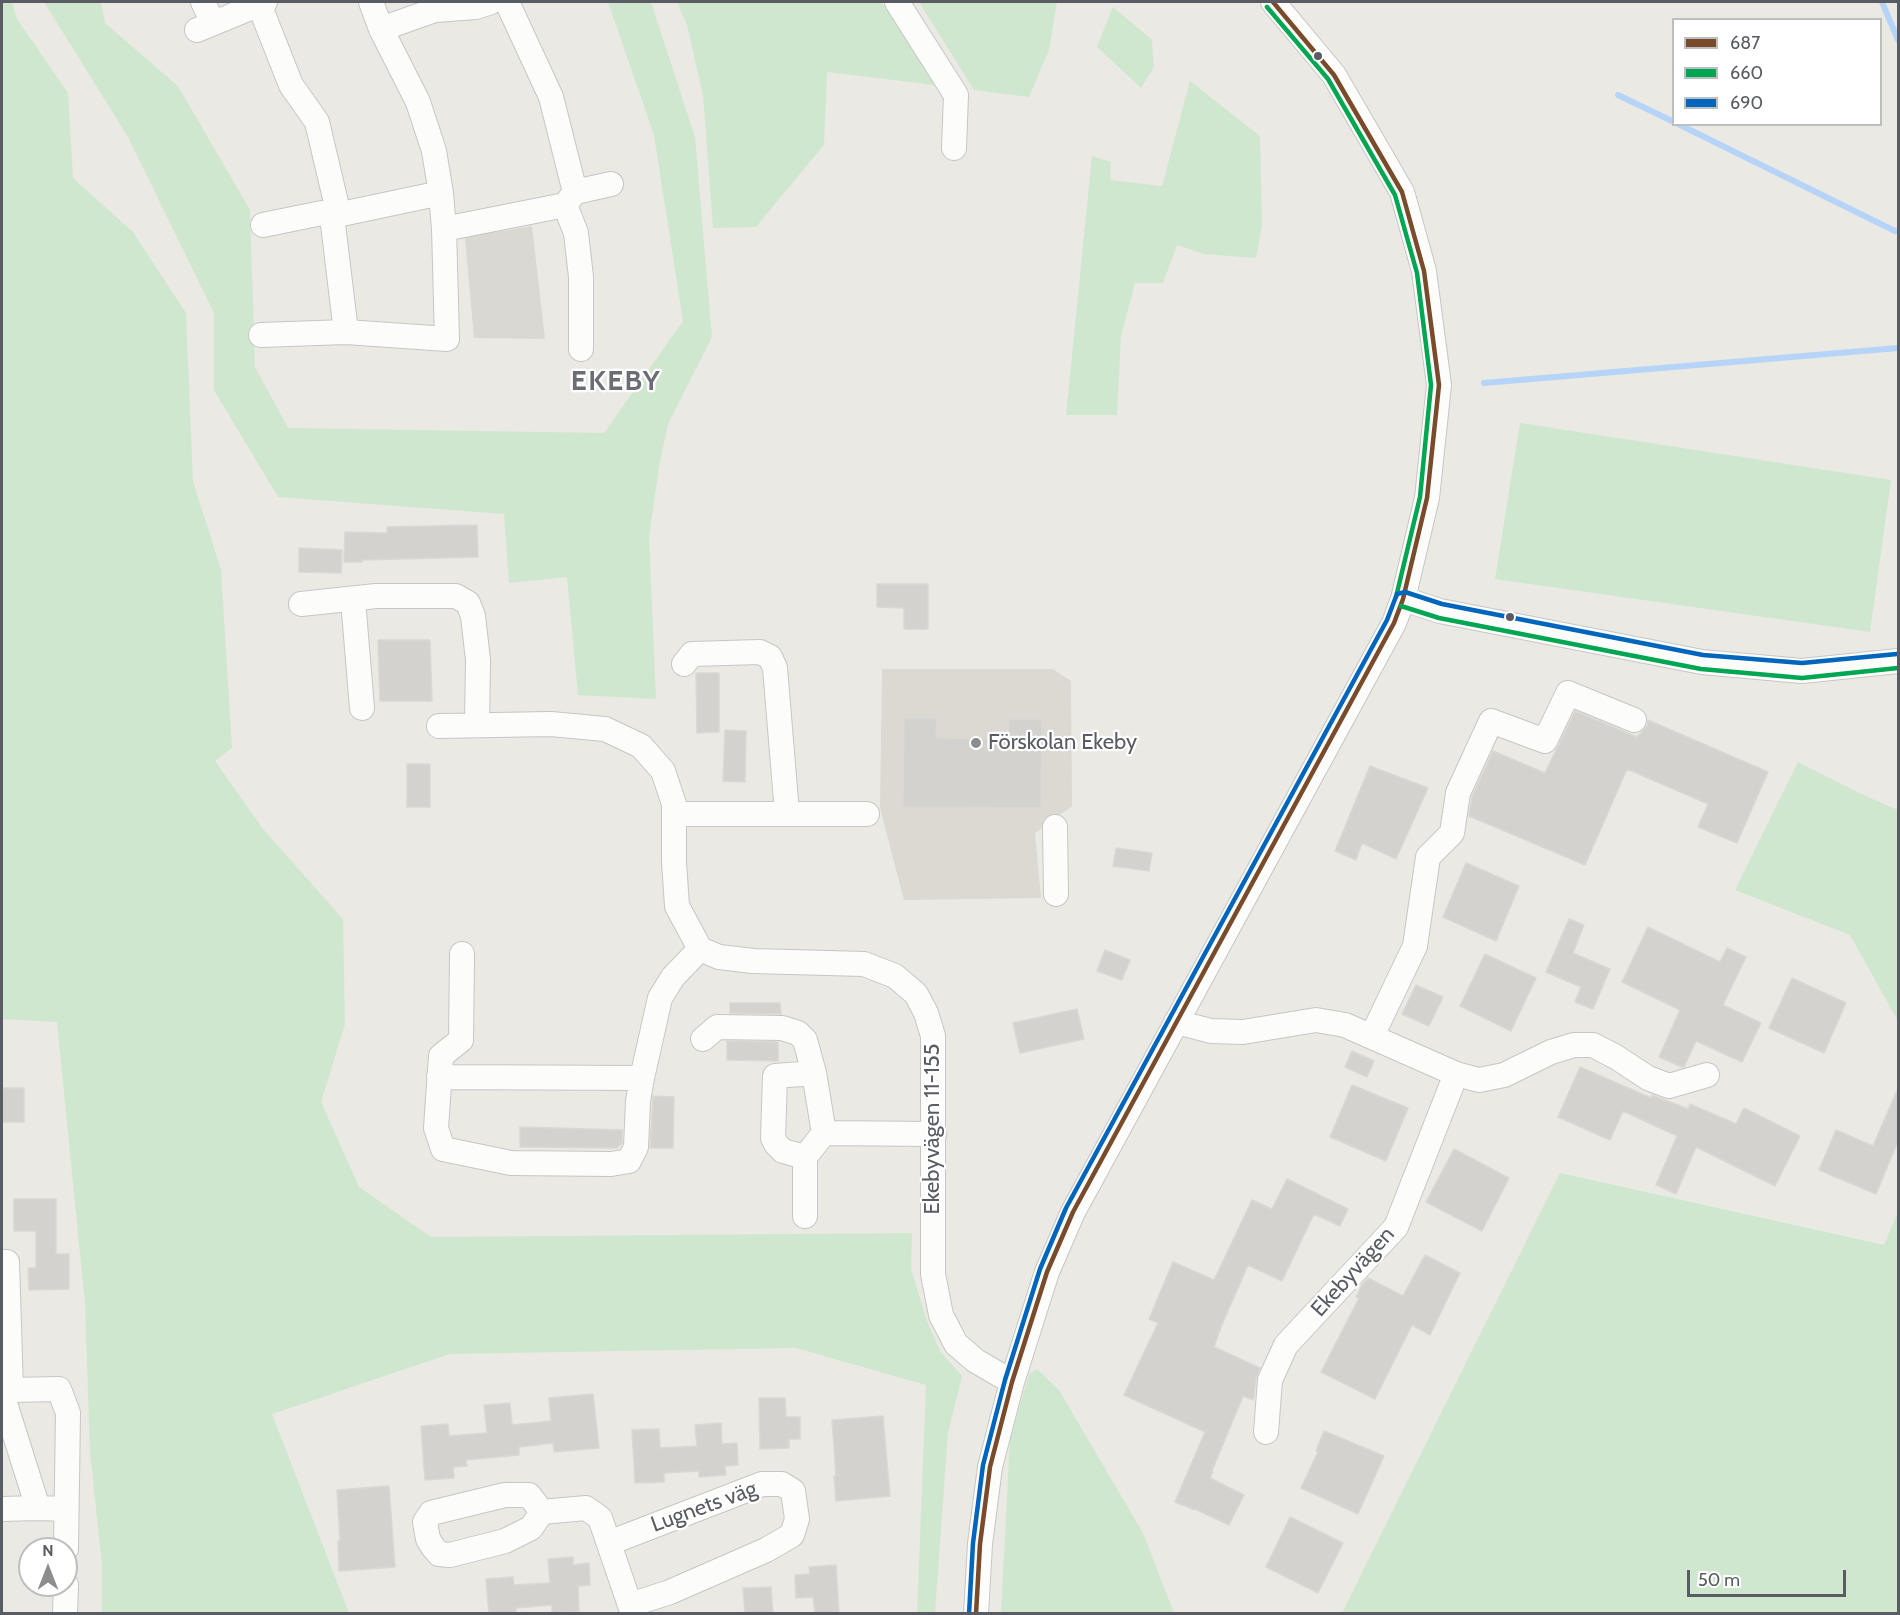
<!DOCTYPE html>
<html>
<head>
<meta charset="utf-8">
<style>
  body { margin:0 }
  #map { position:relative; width:1900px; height:1615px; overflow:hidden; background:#eae9e3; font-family:Cabin,sans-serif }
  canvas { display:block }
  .frame { position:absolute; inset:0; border:3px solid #595c62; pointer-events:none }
  .legend { position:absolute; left:1672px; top:18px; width:210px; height:108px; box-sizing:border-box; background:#fff; border:2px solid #bdbec0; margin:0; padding:8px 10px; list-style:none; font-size:18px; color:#595c62 }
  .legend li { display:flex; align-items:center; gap:12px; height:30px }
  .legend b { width:30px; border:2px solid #bdbec0 }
  .north { position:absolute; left:18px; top:1537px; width:60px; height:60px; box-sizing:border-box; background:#fff; border:2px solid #bdbec0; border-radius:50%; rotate:0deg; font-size:16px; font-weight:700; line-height:24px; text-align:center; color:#595c62 }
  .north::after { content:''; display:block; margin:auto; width:21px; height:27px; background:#8c8d8f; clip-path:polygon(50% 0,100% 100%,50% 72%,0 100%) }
  .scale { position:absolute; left:1687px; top:1570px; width:159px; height:27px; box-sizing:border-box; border:3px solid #595c62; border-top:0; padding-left:8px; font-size:18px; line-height:21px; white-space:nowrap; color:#595c62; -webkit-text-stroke:4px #fff; paint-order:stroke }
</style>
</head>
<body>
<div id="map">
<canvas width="1900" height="1615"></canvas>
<div class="frame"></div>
<ul class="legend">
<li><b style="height:8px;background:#7a4b2a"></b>687</li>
<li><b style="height:8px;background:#00a651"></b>660</li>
<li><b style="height:8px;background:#0065bd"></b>690</li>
</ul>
<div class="north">N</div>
<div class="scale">50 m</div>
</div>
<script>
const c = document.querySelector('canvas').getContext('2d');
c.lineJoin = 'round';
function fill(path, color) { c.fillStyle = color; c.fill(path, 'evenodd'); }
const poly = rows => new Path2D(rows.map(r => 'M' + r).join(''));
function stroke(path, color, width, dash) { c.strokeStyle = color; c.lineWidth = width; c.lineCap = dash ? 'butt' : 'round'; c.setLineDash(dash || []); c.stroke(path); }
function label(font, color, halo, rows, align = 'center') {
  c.font = font + ' Cabin,sans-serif'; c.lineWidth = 4.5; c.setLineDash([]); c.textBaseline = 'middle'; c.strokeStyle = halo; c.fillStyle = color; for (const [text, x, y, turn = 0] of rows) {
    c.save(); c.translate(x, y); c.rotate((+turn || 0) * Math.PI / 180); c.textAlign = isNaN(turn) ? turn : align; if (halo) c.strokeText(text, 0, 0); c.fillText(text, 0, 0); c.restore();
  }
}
fill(poly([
  [532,226,545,339,474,338,465,237]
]), '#d9d8d3');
fill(poly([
  [882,669,1053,669,1071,681,1072,806,1035,833,1041,898,904,900,880,808]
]), '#dbd9d1');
fill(poly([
  [2,2,12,2,17,19,68,93,73,178,133,232,186,313,193,481,221,570,232,748,215,761,263,829,343,919,345,1024,321,1102,359,1187,431,1237,912,1233,911,1269,927,1321,940,1351,962,1376,948,1432,935,1613,917,1613,926,1385,796,1348,450,1354,272,1414,349,1613,102,1613,102,1565,90,1452,85,1304,57,1022,2,1019],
  [44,2,101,2,105,23,178,86,250,210,255,367,288,428,604,433,683,321,654,135,608,2,651,2,695,137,712,337,668,424,659,467,649,537,656,699,578,695,567,577,509,583,504,514,278,497,214,390,214,313,128,137],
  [677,2,881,2,943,86,827,72,824,145,756,227,713,228,703,95,687,25],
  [919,2,1057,2,1049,50,1029,97,974,90],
  [1113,7,1152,40,1154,67,1141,88,1097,47],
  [1190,81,1260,136,1262,226,1256,258,1204,254,1177,245,1163,283,1135,283,1121,336,1117,415,1066,415,1092,156,1111,162,1110,180,1162,186],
  [1520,423,1891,480,1870,632,1495,579],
  [1798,762,1868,797,1898,810,1898,1021,1850,935,1735,890],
  [1560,1173,1884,1245,1898,1212,1898,1613,1342,1613],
  [1037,1369,1059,1390,1143,1533,1174,1613,1001,1613,1010,1439,1029,1374]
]), '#d0e7cf');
stroke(poly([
  [1882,2,1898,40],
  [1618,95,1674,122],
  [1678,124,1895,231],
  [1484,383,1898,348]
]), '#b5d4f7', 6);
const building = poly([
  [477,525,478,557,362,560,362,562,344,562,345,532,387,533,387,527,477,525],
  [299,548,342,550,341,573,299,572,299,548],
  [877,584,928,584,928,629,904,629,904,608,877,607,877,584],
  [378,640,430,640,432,701,380,701,378,640],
  [696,673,719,673,719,732,697,733,696,673],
  [1575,711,1637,737,1647,726,1648,720,1768,772,1737,843,1698,827,1708,804,1627,769,1585,865,1469,816,1472,797,1493,751,1545,773,1575,711],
  [904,718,937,718,936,738,1008,739,1009,719,1042,719,1041,808,903,807,904,718],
  [725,730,746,731,745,782,723,781,725,730],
  [407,764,430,764,430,807,407,807,407,764],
  [1370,766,1428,788,1396,859,1362,843,1356,860,1335,851,1370,766],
  [1116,848,1152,853,1149,871,1113,866,1116,848],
  [1466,863,1519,886,1496,941,1443,917,1466,863],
  [1569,919,1584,925,1573,953,1610,969,1593,1009,1575,1002,1581,987,1546,972,1569,919],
  [1648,927,1720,962,1727,948,1746,957,1723,1005,1761,1023,1742,1062,1696,1041,1684,1067,1682,1067,1659,1057,1680,1010,1622,982,1648,927],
  [1105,950,1130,960,1122,980,1097,971,1105,950],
  [1485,954,1536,978,1511,1031,1460,1006,1485,954],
  [1792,978,1846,1003,1824,1053,1769,1028,1792,978],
  [1416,985,1443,997,1429,1026,1402,1014,1416,985],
  [730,1003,780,1003,781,1014,730,1013,730,1003],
  [1077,1009,1084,1039,1020,1053,1013,1023,1077,1009],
  [727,1041,778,1042,778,1061,727,1060,727,1041],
  [1352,1051,1374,1061,1367,1077,1345,1067,1352,1051],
  [1580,1067,1651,1098,1652,1095,1688,1109,1690,1104,1736,1124,1744,1108,1800,1136,1775,1186,1696,1147,1676,1194,1656,1185,1677,1136,1623,1111,1610,1140,1558,1117,1580,1067],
  [1352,1085,1408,1108,1386,1161,1330,1137,1352,1085],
  [1899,1086,1899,1139,1876,1194,1819,1170,1836,1130,1873,1146,1899,1086],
  [2,1088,24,1088,24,1122,2,1122,2,1088],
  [653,1096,674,1097,673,1148,650,1148,653,1096],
  [520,1127,622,1130,622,1143,617,1148,520,1147,520,1127],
  [1454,1149,1509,1178,1482,1231,1426,1202,1454,1149],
  [1287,1179,1348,1209,1340,1226,1314,1214,1282,1281,1248,1265,1221,1327,1214,1347,1260,1368,1256,1379,1254,1396,1253,1400,1243,1396,1212,1471,1213,1472,1210,1478,1244,1495,1229,1525,1195,1509,1195,1510,1175,1502,1205,1432,1124,1395,1158,1323,1149,1319,1173,1262,1214,1280,1252,1200,1272,1209,1287,1179],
  [14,1199,56,1199,56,1254,69,1254,69,1289,29,1290,28,1268,36,1268,36,1231,14,1231,14,1199],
  [1425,1255,1460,1273,1430,1335,1412,1325,1375,1399,1321,1372,1359,1298,1356,1297,1362,1285,1368,1278,1403,1296,1425,1255],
  [593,1394,599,1448,554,1452,553,1443,519,1447,519,1455,466,1460,467,1466,453,1467,454,1478,425,1480,421,1426,448,1424,449,1436,487,1433,484,1405,510,1403,512,1425,551,1421,549,1398,593,1394],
  [759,1398,785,1398,786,1417,800,1417,800,1439,789,1439,789,1448,760,1449,759,1398],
  [883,1416,890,1496,836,1501,834,1476,836,1476,832,1420,883,1416],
  [721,1423,722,1444,737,1443,738,1465,725,1466,726,1475,699,1477,699,1471,664,1473,664,1482,635,1483,632,1430,659,1429,660,1448,697,1446,695,1425,721,1423],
  [1324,1431,1384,1456,1358,1514,1301,1488,1318,1452,1316,1451,1324,1431],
  [389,1486,395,1567,339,1571,338,1541,340,1541,337,1490,389,1486],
  [1290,1517,1343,1543,1318,1593,1266,1567,1290,1517],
  [573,1557,573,1565,589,1563,590,1585,578,1586,579,1611,552,1613,552,1605,516,1608,516,1614,489,1614,486,1579,513,1577,514,1585,550,1583,548,1559,573,1557],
  [836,1565,839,1614,815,1614,813,1597,796,1598,795,1575,810,1574,809,1567,836,1565],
  [771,1587,773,1614,745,1614,743,1588,771,1587]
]);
fill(building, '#d3d2ce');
stroke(building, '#dad8d2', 1.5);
const street = poly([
  [203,2,213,23],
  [507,2,551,97,575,192],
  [897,2,956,95,954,148],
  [259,4,291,85,317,122,339,215],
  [381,29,435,10,476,7,491,2],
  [197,30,265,2],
  [565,205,576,233,581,277,581,349],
  [332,216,346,332],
  [263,225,322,213,332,216,441,193],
  [444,229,565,205,575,192,611,184],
  [261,335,346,332,447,339,444,229,441,193,434,151,418,102,381,29,371,2],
  [1403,599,1440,611,1702,662,1802,671,1898,661],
  [353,600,362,708],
  [301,604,376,596,456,596,468,603,473,616,478,660,477,725],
  [684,664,692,654,760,652,770,657,775,668,787,813],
  [439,726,551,724,605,729,641,746,663,771,674,804,674,862,677,906,700,949,719,957,753,961,864,964,895,976,916,994,926,1013,933,1036,933,1274,941,1315,956,1344,976,1361,1012,1382],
  [675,814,867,814],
  [1055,827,1056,894],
  [462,954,461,1040,441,1056,436,1128,443,1149,511,1163,611,1164,629,1161,636,1147,638,1101,642,1078,660,998,673,977,700,949],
  [1176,1022,1211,1031,1243,1032,1316,1020,1345,1025,1456,1074,1396,1227,1286,1345,1270,1380,1266,1432],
  [1372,1036,1415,946,1428,857,1452,833,1458,793,1491,721,1545,741,1568,693,1634,720],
  [703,1039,717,1027,782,1028,798,1033,805,1040,814,1073,824,1133,805,1157,805,1216],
  [1456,1074,1479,1080,1504,1075,1551,1052,1574,1045,1593,1045,1616,1057,1648,1078,1669,1086,1707,1075],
  [439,1077,642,1078],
  [824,1133,934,1134],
  [805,1157,783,1151,776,1144,773,1138,775,1076,814,1073],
  [2,1262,7,1262,11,1390,59,1389,68,1413,66,1549],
  [3,1397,38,1508,66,1509],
  [505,1495,529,1495,542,1512,531,1528,505,1541,450,1555,439,1554,433,1547,428,1539,425,1522,431,1513,505,1495],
  [2,1509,38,1508],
  [542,1512,586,1508,600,1518,633,1614],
  [609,1543,762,1484,782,1484,793,1491,797,1519,792,1535,766,1550,670,1592,630,1605],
  [65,1614,66,1585],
  [976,1614,980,1544,990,1467,1012,1382,1047,1272,1073,1212,1394,623,1403,599,1427,498,1439,385,1424,271,1402,192,1334,75,1273,2]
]);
stroke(street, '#c6c7c5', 26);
stroke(street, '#fcfcfb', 24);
stroke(poly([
  [976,1614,980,1544,990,1467,1012,1382,1047,1272,1073,1212,1394,623,1403,599,1427,498,1439,385,1424,271,1402,192,1334,75,1273,2]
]), '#7a4b2a', 4.5);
stroke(poly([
  [1267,7,1328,79,1395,195,1417,273,1431,385,1420,497,1396,597],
  [1401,606,1439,618,1701,669,1802,678,1898,668]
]), '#00a651', 4.5);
stroke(poly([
  [969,1614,973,1543,983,1465,1005,1380,1040,1269,1066,1208,1387,620,1397,594,1405,592,1442,604,1703,655,1802,663,1897,654]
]), '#0065bd', 4.5);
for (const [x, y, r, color] of [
  [1318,56,5,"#595c62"],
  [1510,617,5,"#595c62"],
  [976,743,6,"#8c8d8f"]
]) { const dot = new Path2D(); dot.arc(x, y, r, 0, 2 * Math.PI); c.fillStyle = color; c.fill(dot); stroke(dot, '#fff', 2); }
label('22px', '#595c62', '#fff', [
  ["Förskolan Ekeby",988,743]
], 'left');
label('22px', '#595c62', '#fff', [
  ["Ekebyvägen 11-155",933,1129,-90],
  ["Ekebyvägen",1353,1272,-48],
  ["Lugnets väg",704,1507,-20]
]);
c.letterSpacing = '1.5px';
label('bold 28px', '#6a6e74', '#fff', [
  ["EKEBY",616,382]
]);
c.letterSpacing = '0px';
</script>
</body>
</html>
